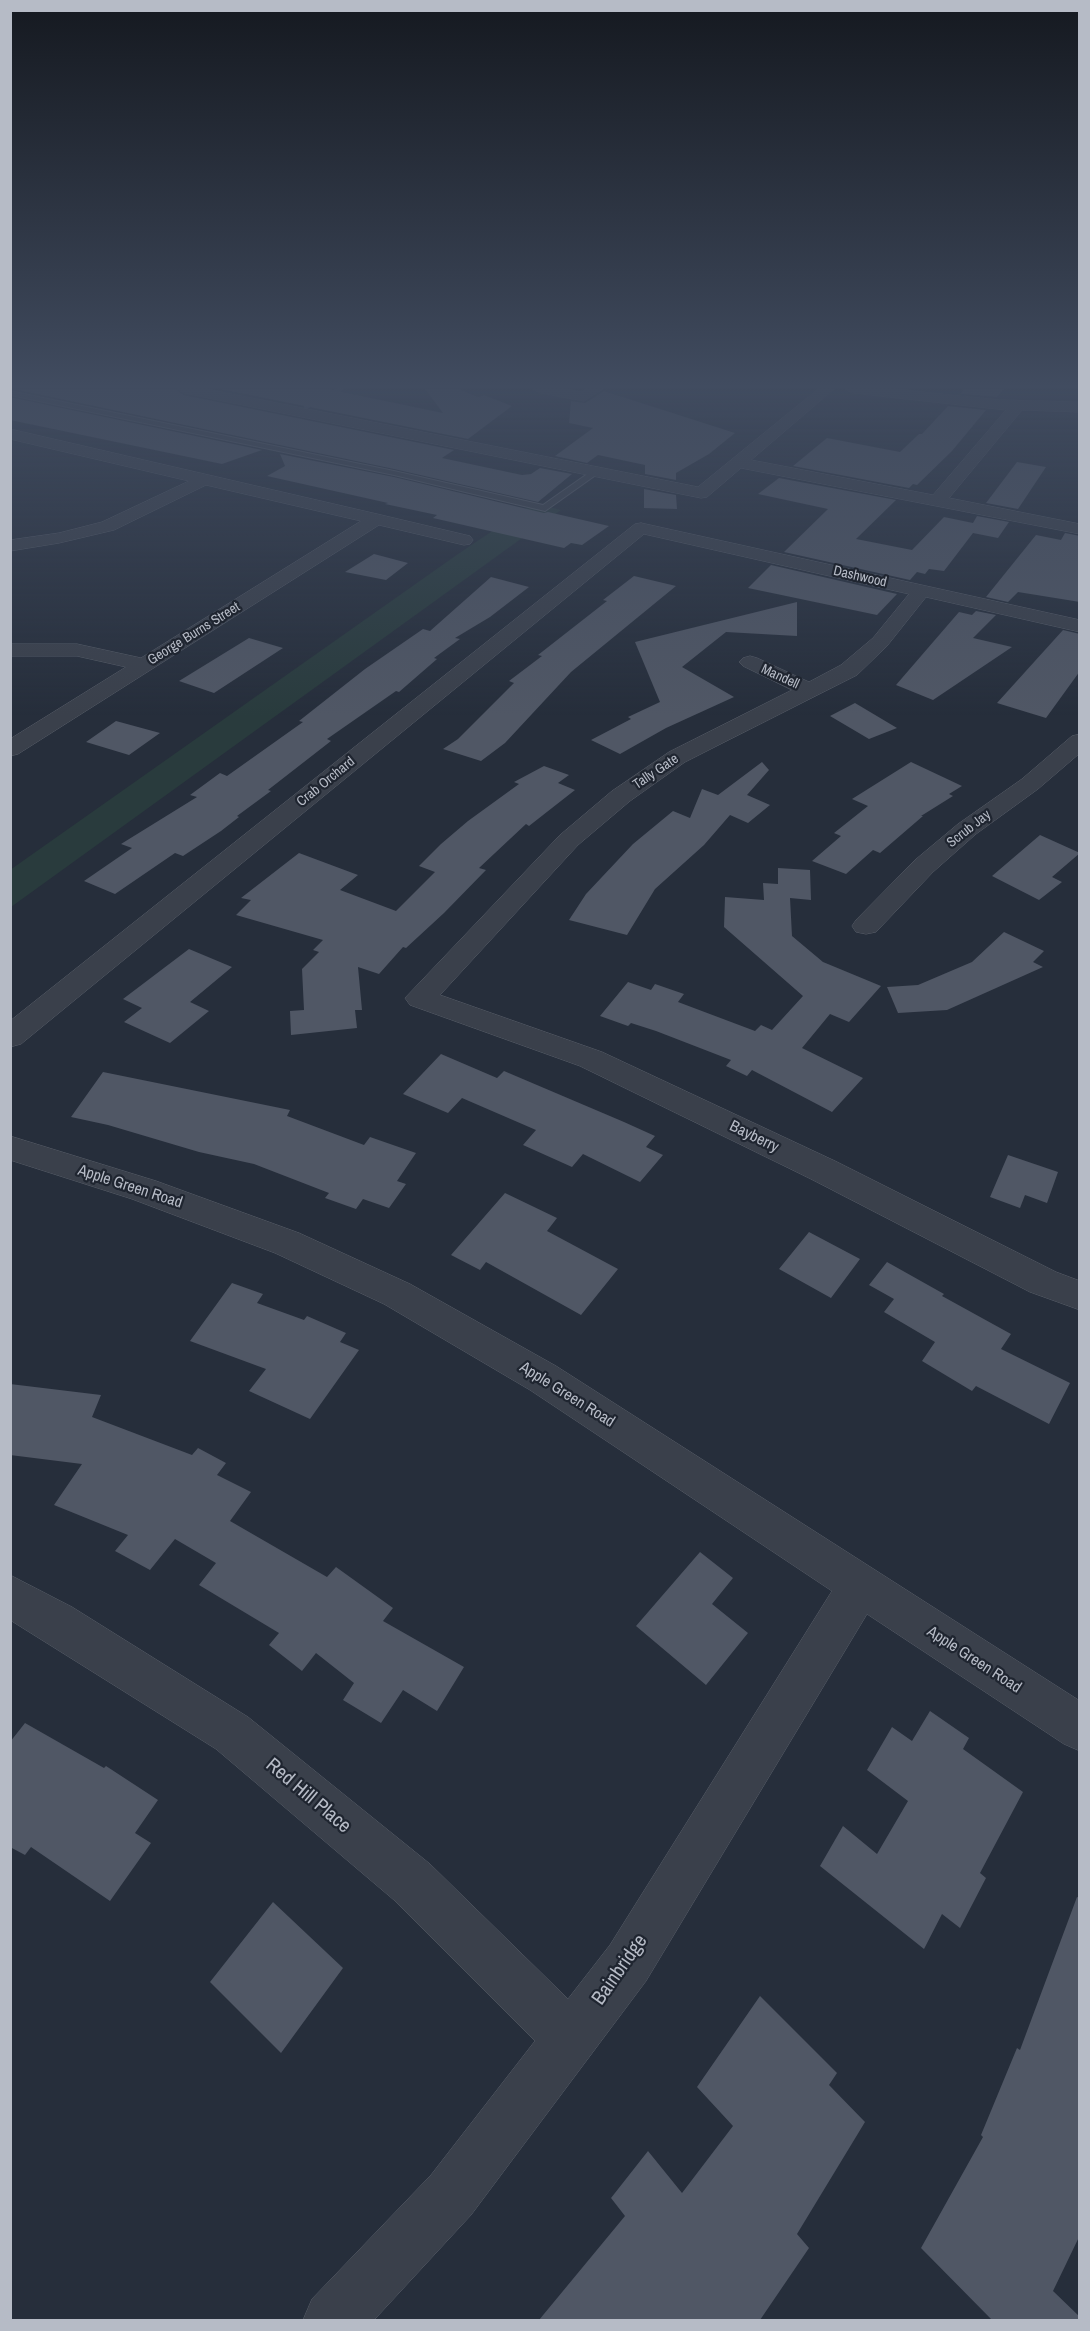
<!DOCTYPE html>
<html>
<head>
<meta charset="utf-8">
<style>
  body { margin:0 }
  #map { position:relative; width:1090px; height:2331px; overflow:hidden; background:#262e3b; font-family:"Archivo Narrow",sans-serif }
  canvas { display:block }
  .frame { position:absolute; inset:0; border:12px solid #b6bbc6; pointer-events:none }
</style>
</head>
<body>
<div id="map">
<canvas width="1090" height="2331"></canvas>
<div class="frame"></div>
</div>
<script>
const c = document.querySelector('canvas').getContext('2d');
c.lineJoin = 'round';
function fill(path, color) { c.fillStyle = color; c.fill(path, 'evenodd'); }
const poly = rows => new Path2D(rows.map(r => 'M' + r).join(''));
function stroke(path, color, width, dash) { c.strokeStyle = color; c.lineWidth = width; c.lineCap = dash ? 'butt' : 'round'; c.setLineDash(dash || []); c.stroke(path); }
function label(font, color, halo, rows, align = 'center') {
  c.font = font + ' "Archivo Narrow",sans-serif'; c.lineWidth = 4.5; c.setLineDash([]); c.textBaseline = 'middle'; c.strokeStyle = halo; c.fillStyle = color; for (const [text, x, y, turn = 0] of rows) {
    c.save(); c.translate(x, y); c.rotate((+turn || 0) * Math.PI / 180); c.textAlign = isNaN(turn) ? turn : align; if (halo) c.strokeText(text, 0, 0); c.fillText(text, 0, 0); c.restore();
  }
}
fill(poly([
  [534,503,561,510,11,907,10,870,458,554]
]), '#293b3d');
stroke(poly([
  [306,407,341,389]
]), '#404d64', 4.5);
fill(poly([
  [13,389,175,389,184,395,454,450,442,458,522,475,531,474,540,468,572,474,538,502,394,469],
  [220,389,328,389,443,413,425,389,459,389,478,397,484,395,512,406,468,439],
  [964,389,1004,389,997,397,960,394],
  [604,391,735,433,709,454,676,473,676,480,645,474,645,465,598,455,587,463,555,456,593,428,569,423,571,401,585,403],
  [10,397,262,450,222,464,10,420],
  [948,406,986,410,952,451,917,485,913,484,909,488,793,466,827,438,900,452,919,434,922,434],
  [280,454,394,477,544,513,548,512,609,526,582,545,571,543,564,548,433,518,437,515,385,504,388,503,267,476,285,466],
  [1017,462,1046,467,1018,509,986,503],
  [779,478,896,500,856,539,912,550,944,517,973,523,977,516,1009,522,998,538,973,533,944,571,929,569,925,574,917,572,910,580,784,552,828,509,758,494],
  [644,489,676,495,677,509,644,508],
  [1065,533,1080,536,1080,602,1018,592,1008,602,986,597,1036,535,1061,540],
  [374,554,408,563,386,580,345,572],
  [771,565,897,594,877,615,748,588],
  [634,576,676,586,571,672,505,743,481,761,443,749,458,739,514,683,509,681,542,656,538,655,607,601,603,600],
  [491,577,529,587,490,617,455,638,460,639,434,658,437,659,399,692,396,691,327,739,331,741,268,790,271,791,237,816,239,817,221,831,183,856,175,853,115,894,84,881,132,848,121,844,197,797,190,795,220,773,227,776,303,722,299,721,365,669,423,629,430,631],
  [797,602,797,636,726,632,682,667,734,697,666,728,620,754,591,740,631,719,628,717,660,702,635,642],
  [976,611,996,615,973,638,1012,647,933,700,896,685,959,612,972,615],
  [1063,630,1080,634,1080,671,1046,718,997,703],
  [249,638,283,648,214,693,179,681],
  [855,703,897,728,869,739,830,716],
  [116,721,160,733,129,755,86,742],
  [762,762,769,770,747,795,770,805,748,823,730,815,704,845,655,889,627,935,569,920,586,894,633,844,673,811,690,818,702,789,718,795],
  [911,762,962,786,949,794,953,796,921,816,923,816,880,853,873,850,846,874,812,861,841,836,834,833,868,806,852,799],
  [544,766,569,775,558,783,575,790,529,826,526,824,479,868,486,870,444,913,406,948,403,947,379,974,358,967,362,1010,355,1010,357,1028,291,1035,290,1011,304,1010,302,969,319,952,313,950,323,940,236,915,251,900,241,898,299,853,358,875,340,890,396,911,435,872,419,866,441,844,468,821,519,784,514,782],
  [1040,835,1080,853,1052,877,1062,882,1039,900,992,876],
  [778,868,810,870,811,900,790,898,792,936,823,962,881,986,849,1022,830,1014,802,1048,863,1078,832,1112,752,1070,747,1076,726,1066,731,1060,656,1031,631,1023,628,1026,600,1016,628,982,651,990,655,984,684,994,678,1002,755,1031,761,1025,772,1030,803,996,724,927,725,897,764,900,763,883,778,884],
  [1004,932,1044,951,1033,962,1043,967,947,1010,898,1013,887,987,918,985,972,962],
  [189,949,232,967,190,1002,209,1011,170,1043,124,1022,142,1008,123,999],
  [441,1054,497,1078,504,1071,624,1122,655,1136,646,1147,663,1155,640,1182,583,1154,572,1167,523,1145,536,1130,462,1098,448,1113,403,1094],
  [103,1072,290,1110,287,1116,364,1145,370,1137,416,1153,397,1181,406,1184,389,1208,363,1199,356,1209,325,1198,329,1193,254,1164,199,1152,108,1125,71,1117],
  [1008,1155,1058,1172,1047,1203,1025,1195,1020,1208,990,1197],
  [505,1193,557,1218,547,1231,618,1269,581,1315,486,1262,480,1270,451,1255],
  [809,1232,860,1259,831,1298,779,1269],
  [887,1262,944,1294,942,1296,1011,1334,1001,1349,1070,1383,1049,1424,976,1386,972,1391,922,1361,935,1342,884,1312,894,1299,869,1285],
  [232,1283,263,1294,257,1303,304,1320,307,1316,346,1333,340,1342,359,1350,310,1419,249,1391,266,1369,190,1341],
  [10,1384,101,1395,92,1417,192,1455,198,1448,226,1463,217,1475,251,1492,230,1521,327,1577,336,1567,393,1608,383,1621,464,1667,437,1711,403,1690,381,1723,343,1700,354,1683,316,1653,302,1671,269,1645,279,1633,199,1585,216,1563,175,1539,150,1570,115,1551,128,1535,54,1505,82,1464,10,1455],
  [700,1552,733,1578,712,1604,748,1633,706,1685,636,1626],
  [930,1711,969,1738,963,1749,1023,1792,980,1873,986,1878,960,1928,942,1914,924,1949,820,1866,843,1826,877,1854,908,1801,867,1770,892,1727,912,1741],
  [25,1723,104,1768,106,1766,158,1800,135,1833,151,1843,110,1901,31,1847,25,1855,10,1847,10,1742],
  [1077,1897,1080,1898,1080,2235,1053,2291,1080,2317,1080,2320,992,2320,921,2248,983,2137,981,2135,1017,2048,1020,2050],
  [273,1902,343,1968,281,2053,210,1982],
  [760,1996,837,2073,829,2085,865,2122,797,2234,809,2248,760,2320,539,2320,625,2216,611,2198,648,2151,682,2193,733,2126,697,2087]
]), '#505765');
const lane = poly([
  [10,391,394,471,543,505,593,470,600,472,545,511,394,475,10,395,10,391]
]);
const street = poly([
  [177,389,207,389,698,487,818,389,834,389,751,460,933,495,1006,410,852,393,845,389,896,389,1000,400,1080,402,1080,412,1022,410,949,498,1080,524,1080,534,741,468,707,497,701,498,184,393,177,389],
  [533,389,566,389,581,392,586,389,603,389,584,401,540,393,533,389],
  [10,429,377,514,470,536,473,540,470,544,464,545,379,525,18,754,10,756,10,739,126,667,77,656,10,656,10,644,77,644,141,658,361,521,206,485,114,530,59,543,10,551,10,540,59,533,102,522,189,481,10,439,10,429],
  [641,523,1080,620,1080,632,926,597,887,646,857,675,685,762,630,801,578,845,440,995,602,1052,835,1161,1056,1272,1080,1281,1080,1310,1030,1292,811,1179,580,1066,410,1005,405,998,560,835,612,791,669,752,792,690,743,666,739,662,743,658,750,656,757,658,809,682,841,665,873,638,909,594,644,534,21,1044,10,1047,10,1021,635,524,641,523],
  [1080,734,1080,753,1038,789,976,834,933,872,876,932,866,934,856,932,852,926,856,920,915,860,958,824,1022,779,1072,736,1080,734],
  [10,1136,156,1181,299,1233,410,1284,556,1366,1080,1701,1080,1751,1064,1744,867,1614,646,1981,471,2215,374,2320,303,2320,312,2299,431,2175,535,2041,394,1900,216,1749,10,1620,10,1575,72,1607,248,1717,430,1864,568,1999,610,1945,832,1591,530,1390,384,1304,275,1253,132,1199,10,1160,10,1136]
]);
stroke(lane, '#585e69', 2);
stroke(street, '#585e69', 1);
fill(lane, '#3a404b');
fill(street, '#3a404b');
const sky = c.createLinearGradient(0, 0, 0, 716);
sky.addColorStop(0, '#151920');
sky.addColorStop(0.54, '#414c60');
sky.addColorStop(1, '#414c6000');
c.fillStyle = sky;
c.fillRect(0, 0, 1090, 716);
label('14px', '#b6bbc6', '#1f2530', [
  ["Dashwood",860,577,13],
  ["George Burns Street",194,634,-32],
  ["Mandell",780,677,25],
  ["Tally Gate",656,772,-34],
  ["Crab Orchard",326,782,-39],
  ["Scrub Jay",969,829,-38]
]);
label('16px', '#b6bbc6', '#1f2530', [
  ["Bayberry",754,1137,26],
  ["Apple Green Road",130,1187,18],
  ["Apple Green Road",567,1395,32],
  ["Apple Green Road",974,1660,33]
]);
label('20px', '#b6bbc6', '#1f2530', [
  ["Red Hill Place",308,1796,40],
  ["Bainbridge",620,1970,-55]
]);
</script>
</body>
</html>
